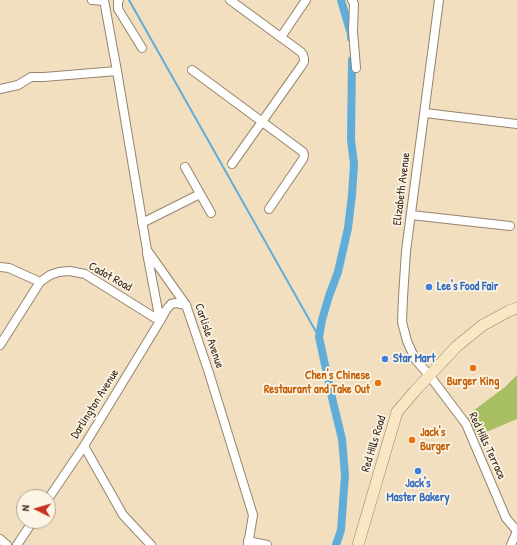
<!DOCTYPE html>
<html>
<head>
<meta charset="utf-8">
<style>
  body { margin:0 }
  #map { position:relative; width:517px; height:545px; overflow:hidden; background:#f1dfbf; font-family:"Patrick Hand",sans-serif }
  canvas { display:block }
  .north { position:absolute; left:16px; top:489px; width:40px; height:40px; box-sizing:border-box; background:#fcf5e5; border:1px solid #afa495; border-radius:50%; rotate:275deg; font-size:11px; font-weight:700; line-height:16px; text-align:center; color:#3b2a1e }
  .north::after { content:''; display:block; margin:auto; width:14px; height:18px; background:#c8321e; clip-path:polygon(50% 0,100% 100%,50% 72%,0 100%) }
</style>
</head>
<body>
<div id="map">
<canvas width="517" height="545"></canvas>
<div class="north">N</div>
</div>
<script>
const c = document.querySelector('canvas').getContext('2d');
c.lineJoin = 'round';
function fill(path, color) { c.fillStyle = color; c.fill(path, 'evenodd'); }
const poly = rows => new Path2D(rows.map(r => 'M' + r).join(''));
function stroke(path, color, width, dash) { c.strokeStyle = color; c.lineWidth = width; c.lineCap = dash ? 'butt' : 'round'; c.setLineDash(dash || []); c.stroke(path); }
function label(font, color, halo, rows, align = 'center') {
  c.font = font + ' "Patrick Hand",sans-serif'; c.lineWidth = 3.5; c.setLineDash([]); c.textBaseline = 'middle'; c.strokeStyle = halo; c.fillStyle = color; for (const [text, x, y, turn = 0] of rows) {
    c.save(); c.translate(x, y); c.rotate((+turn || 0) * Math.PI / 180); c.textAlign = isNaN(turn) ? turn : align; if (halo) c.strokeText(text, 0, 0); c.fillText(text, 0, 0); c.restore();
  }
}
fill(poly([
  [517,375,517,419,477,436,468,418,469,414,505,387]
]), '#a8be63');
stroke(poly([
  [129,0,319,337]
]), '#61adda', 2);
stroke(poly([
  [341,0,351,34,351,38],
  [336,545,341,530,345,475,342,439,333,402,319,337,322,320,329,296,338,272,348,228,352,195,354,164,351,140,352,60]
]), '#61adda', 8);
const street = poly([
  [92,0,104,1],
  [104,0,117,71,147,250,186,305,209,373,253,515,248,545],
  [119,0,118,2,118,9,142,48],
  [230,0,301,52,303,55,304,59,304,62,300,68,232,164],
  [352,0,354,4,353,31,356,68],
  [439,0,406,251,403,297,402,322,407,341,415,359,429,375,466,424,506,518,517,531],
  [281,37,306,0],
  [192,70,303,152,304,155,303,159,269,209],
  [0,89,18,85,31,77,44,77,117,71],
  [425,113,517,124],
  [185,167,211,213],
  [411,215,510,226],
  [142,223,200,194],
  [147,253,160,321],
  [0,267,9,268,40,282,50,275,59,272,70,271,85,274,160,321],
  [0,345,40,282],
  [84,446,123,515,151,545],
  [48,499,84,446,160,321,166,310,171,304,176,303,186,305],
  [0,539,7,545],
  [248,541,267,545],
  [17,545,33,521],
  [511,545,517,531]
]);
const secondary = poly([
  [358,545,397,412,414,392,457,346,483,325,509,311,517,308]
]);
stroke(street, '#96846e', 10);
stroke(secondary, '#96846e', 12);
stroke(street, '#fff', 8);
stroke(secondary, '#f9e7c3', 11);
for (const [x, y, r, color] of [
  [429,287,4,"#3f7fe0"],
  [385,359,4,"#3f7fe0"],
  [473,368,4,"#e8710a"],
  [378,383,4,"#e8710a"],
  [412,440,4,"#e8710a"],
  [418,471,4,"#3f7fe0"]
]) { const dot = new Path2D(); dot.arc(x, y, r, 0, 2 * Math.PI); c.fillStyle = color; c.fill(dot); stroke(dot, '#fcf5e5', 1.5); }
label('12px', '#3b2a1e', '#fcf5e5', [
  ["Elizabeth Avenue",402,189,-83],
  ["Cadot Road",110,277,29],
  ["Carlisle Avenue",209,336,71],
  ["Darlington Avenue",95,404,-58],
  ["Red Hills Road",374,444,-73],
  ["Red Hills Terrace",487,446,65]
]);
label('bold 12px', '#366cbe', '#fcf5e5', [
  ["Lee's Food Fair",437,287],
  ["Star Mart",393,359],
  ["Jack's",418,484,"center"],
  ["Master Bakery",418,498,"center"]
], 'left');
label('bold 12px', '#c56008', '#fcf5e5', [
  ["Chen's Chinese",370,376],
  ["Restaurant and Take Out",370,390],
  ["Burger King",473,382,"center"],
  ["Jack's",420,433,"left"],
  ["Burger",420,447,"left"]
], 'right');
</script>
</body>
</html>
